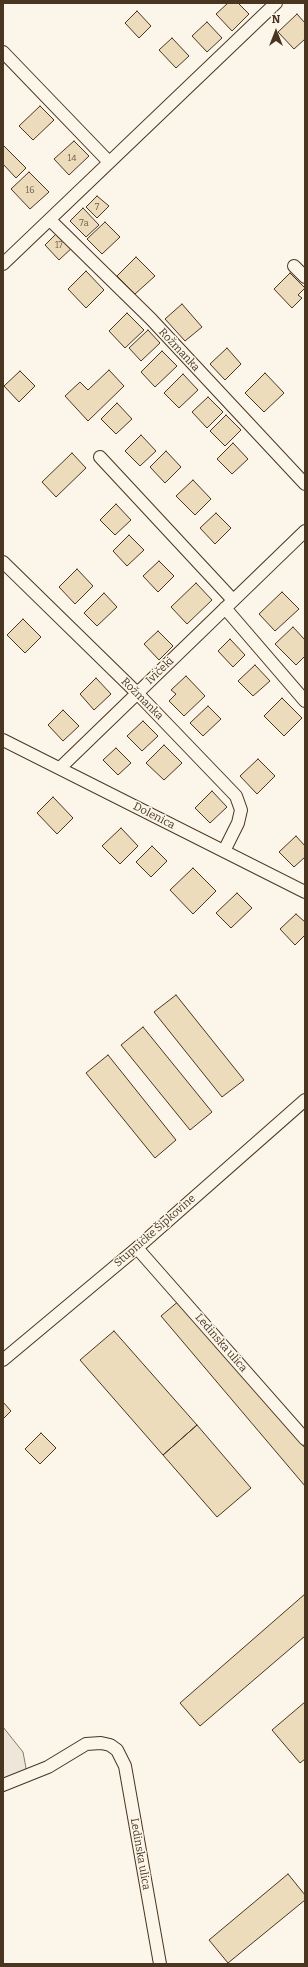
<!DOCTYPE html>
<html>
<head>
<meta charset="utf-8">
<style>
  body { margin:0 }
  #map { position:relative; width:308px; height:1967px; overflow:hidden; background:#fbf6e9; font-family:Bitter,serif }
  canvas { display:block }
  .frame { position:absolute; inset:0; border:4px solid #4a3520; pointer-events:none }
  .north { position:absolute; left:256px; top:12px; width:40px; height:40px; -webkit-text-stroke:3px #fbf6e9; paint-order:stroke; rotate:0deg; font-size:11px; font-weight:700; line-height:16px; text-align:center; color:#4a3520 }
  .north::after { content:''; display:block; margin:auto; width:14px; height:18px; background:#4a3520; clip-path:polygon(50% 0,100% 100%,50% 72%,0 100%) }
</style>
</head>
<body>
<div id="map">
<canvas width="308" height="1967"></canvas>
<div class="frame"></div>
<div class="north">N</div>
</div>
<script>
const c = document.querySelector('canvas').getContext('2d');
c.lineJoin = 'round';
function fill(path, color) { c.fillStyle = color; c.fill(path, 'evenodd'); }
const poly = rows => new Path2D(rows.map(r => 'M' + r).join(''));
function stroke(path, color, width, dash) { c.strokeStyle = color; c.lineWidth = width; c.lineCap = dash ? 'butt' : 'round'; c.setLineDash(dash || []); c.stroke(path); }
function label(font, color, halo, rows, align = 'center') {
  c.font = font + ' Bitter,serif'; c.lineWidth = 3; c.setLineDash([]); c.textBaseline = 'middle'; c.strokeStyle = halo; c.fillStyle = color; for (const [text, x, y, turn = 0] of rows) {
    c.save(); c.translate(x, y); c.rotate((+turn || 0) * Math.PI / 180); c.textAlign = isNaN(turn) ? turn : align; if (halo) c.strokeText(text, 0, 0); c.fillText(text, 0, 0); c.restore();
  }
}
const green = poly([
  [3,1727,23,1752,26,1768,23,1773,3,1780,3,1727]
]);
fill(green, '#ede6d9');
stroke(green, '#887966', 1);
const building = poly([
  [228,3,238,3,249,14,232,31,216,14,228,3],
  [137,11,151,26,139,38,125,23,137,11],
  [297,14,305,23,305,39,294,49,278,32,297,14],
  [207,22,222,38,207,52,192,36,207,22],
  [172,38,189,56,176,68,159,50,172,38],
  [40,106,54,120,33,140,19,126,40,106],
  [74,141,89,156,69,175,54,159,74,141],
  [3,145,26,168,16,178,3,164,3,145],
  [29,172,49,192,30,209,11,189,29,172],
  [97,196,109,206,97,218,86,207,97,196],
  [83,208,99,225,86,237,70,221,83,208],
  [105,222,120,237,102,254,87,239,105,222],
  [59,231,74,246,59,260,45,245,59,231],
  [136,257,155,276,135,294,117,276,136,257],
  [86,271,104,290,86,308,68,289,86,271],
  [290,273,305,288,298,295,302,298,292,308,274,289,290,273],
  [182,304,202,327,185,341,165,319,182,304],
  [127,313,144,330,125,348,109,331,127,313],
  [148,330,160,343,141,361,129,348,148,330],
  [227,348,241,364,225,380,210,364,227,348],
  [162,351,177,366,155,387,141,372,162,351],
  [109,370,124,386,88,421,65,396,80,382,88,390,109,370],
  [20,371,35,386,19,402,4,386,20,371],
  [265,373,284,393,264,412,245,393,265,373],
  [183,374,198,390,179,408,164,393,183,374],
  [208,397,223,412,207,428,192,412,208,397],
  [117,403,132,419,116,434,101,419,117,403],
  [226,415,241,430,225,446,210,431,226,415],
  [141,435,156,451,140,466,125,451,141,435],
  [233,443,248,459,232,474,217,459,233,443],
  [166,451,181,467,165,483,150,467,166,451],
  [72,453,86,468,56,497,42,482,72,453],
  [193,480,211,499,195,515,176,496,193,480],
  [116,504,131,520,115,535,100,520,116,504],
  [216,513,231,528,215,544,200,528,216,513],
  [129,535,144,550,127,566,113,551,129,535],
  [159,561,174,576,158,592,143,576,159,561],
  [77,569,93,586,75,604,59,587,77,569],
  [196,583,212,600,187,624,171,607,196,583],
  [282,592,299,609,275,631,259,614,282,592],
  [104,593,117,607,97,626,84,613,104,593],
  [23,619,41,637,25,653,7,635,23,619],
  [293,627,305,640,305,656,296,665,275,644,293,627],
  [158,631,173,646,159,660,144,644,158,631],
  [230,639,245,655,233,667,218,651,230,639],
  [255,665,270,681,253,696,238,681,255,665],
  [186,676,205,696,184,716,169,701,176,694,171,690,186,676],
  [96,678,111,694,94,710,80,694,96,678],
  [282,698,302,718,284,736,264,716,282,698],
  [208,706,221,719,203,736,190,723,208,706],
  [63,710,79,726,63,741,48,725,63,710],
  [143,721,158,736,142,751,127,736,143,721],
  [164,745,182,763,164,780,146,763,164,745],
  [116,748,131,763,118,775,103,760,116,748],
  [258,759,275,776,257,794,240,776,258,759],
  [212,791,227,807,210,823,195,808,212,791],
  [53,797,73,818,57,834,37,813,53,797],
  [121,828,138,846,120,864,102,846,121,828],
  [296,836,305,846,305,857,294,867,279,852,296,836],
  [152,846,167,861,151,877,136,862,152,846],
  [193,868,216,891,193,914,170,890,193,868],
  [237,893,252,908,231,928,216,913,237,893],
  [296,914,305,922,305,935,295,945,280,929,296,914],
  [176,995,244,1080,222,1097,154,1012,176,995],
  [143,1027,212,1112,190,1130,121,1045,143,1027],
  [108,1055,176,1140,155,1158,86,1073,108,1055],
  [180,1300,305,1448,305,1486,161,1316,180,1300],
  [114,1331,197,1425,163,1455,80,1360,114,1331],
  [3,1402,11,1411,3,1419,3,1402],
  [197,1425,251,1488,217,1517,163,1455,197,1425],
  [41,1433,56,1448,40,1464,25,1449,41,1433],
  [305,1594,305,1636,200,1726,180,1703,305,1594],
  [305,1702,305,1759,300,1763,272,1730,305,1702],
  [288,1874,305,1895,305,1900,228,1963,209,1940,288,1874]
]);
fill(building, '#ecdcbc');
stroke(building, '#4a3520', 1);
const minor = poly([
  [3,52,109,162],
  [50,220,151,319,305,484],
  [3,264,276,3],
  [294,266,305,277],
  [100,457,233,600],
  [3,562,137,693,236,796,241,810,238,823,224,851],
  [225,608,305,701],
  [3,740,305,892],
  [60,768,305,531],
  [137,1248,305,1439],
  [3,1360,137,1248,305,1100],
  [3,1785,48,1767,86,1744,101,1743,110,1745,117,1750,125,1766,160,1964]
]);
stroke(minor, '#4a3520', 14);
stroke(minor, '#fbf6e9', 12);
label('9px', '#725f47', null, [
  ["14",72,158],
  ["16",30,190],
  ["7",97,207],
  ["7a",84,223],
  ["17",59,245]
]);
label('11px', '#4a3520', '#fbf6e9', [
  ["Rožmanka",179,350,47],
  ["Ivičeki",160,671,-44],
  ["Rožmanka",142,699,45],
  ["Dolenica",154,816,27],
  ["Stupničke Šipkovine",155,1231,-41],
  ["Ledinska ulica",221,1343,49],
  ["Ledinska ulica",140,1854,80]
]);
</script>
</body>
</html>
